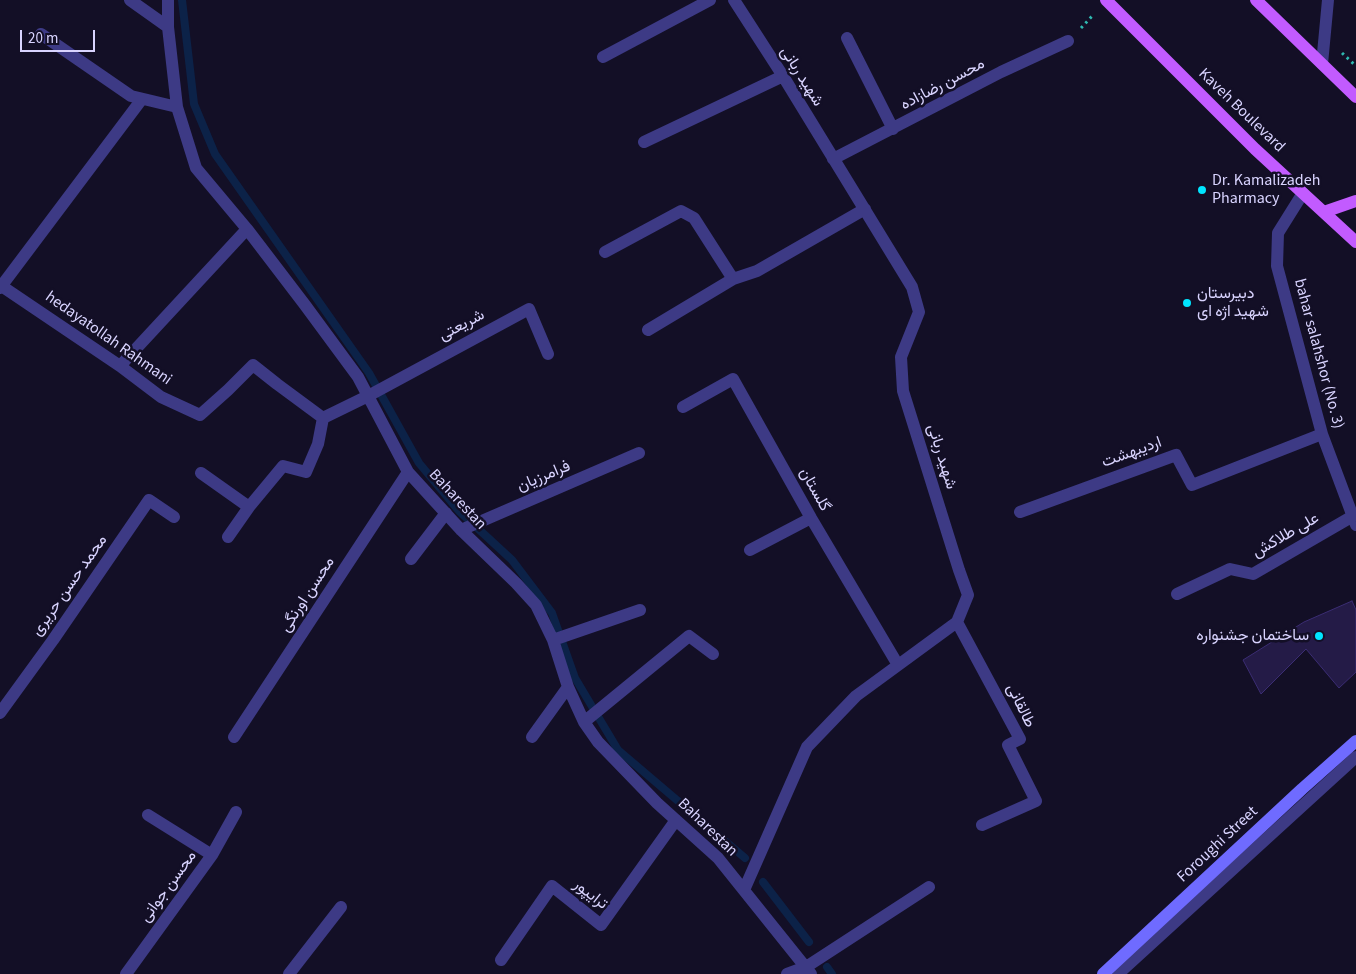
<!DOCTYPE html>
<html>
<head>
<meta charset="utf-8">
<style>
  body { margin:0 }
  #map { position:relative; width:1356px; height:974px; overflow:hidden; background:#130f26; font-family:"Source Sans 3",sans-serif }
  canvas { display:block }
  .scale { position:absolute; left:20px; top:30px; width:75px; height:22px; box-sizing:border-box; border:2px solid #d9d4ff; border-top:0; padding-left:6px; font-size:15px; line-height:18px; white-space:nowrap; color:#d9d4ff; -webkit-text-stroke:4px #130f26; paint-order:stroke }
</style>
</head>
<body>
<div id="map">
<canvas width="1356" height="974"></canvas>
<div class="scale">20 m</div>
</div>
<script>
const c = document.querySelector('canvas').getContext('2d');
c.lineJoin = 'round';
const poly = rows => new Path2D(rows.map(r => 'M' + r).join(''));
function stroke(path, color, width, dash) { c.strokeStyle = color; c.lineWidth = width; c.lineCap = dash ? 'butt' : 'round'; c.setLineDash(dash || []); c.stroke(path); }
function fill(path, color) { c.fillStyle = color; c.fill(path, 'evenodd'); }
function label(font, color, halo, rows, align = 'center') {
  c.font = font + ' "Source Sans 3",Vazirmatn,sans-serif'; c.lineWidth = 5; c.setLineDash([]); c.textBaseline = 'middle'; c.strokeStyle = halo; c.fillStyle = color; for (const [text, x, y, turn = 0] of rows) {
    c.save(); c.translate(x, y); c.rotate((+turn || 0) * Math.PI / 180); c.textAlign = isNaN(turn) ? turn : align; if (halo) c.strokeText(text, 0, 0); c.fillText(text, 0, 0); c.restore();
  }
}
stroke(poly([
  [182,0,194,104,215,154,369,373,419,463,459,511,512,560,552,613,575,678,618,750,745,858],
  [763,882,809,942],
  [827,967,832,974]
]), '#0c2248', 8);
const building = poly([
  [1352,601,1356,610,1356,672,1339,688,1306,649,1261,694,1243,660,1304,622,1352,601]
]);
fill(building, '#241b47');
stroke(building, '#3b2d73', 1);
stroke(poly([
  [1081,28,1094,14],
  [1342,53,1356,66]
]), '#2fb8b0', 3, [2.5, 4]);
stroke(poly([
  [1118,974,1356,757]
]), '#3d3a85', 12);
stroke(poly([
  [130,0,168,27],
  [168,0,168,27,177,107,196,168,247,229,305,305,358,377,408,472,461,530,516,583,536,605,553,640,568,687,584,722,598,742,657,803,718,858,811,974],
  [734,0,783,76,912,287,919,312,901,357,903,391,959,570,968,595,957,622,856,696,807,747,744,890],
  [41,34,131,96,177,107],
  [847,38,893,129],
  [603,57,710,0],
  [1322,64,1328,0],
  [644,142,783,76],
  [833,159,1001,72,1068,41],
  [1303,193,1278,233,1277,266,1322,434,1356,525],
  [605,252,681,211,694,218,733,279,757,271,865,209],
  [0,285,120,366,161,397,200,415,228,390,253,365,277,384,323,418,368,396,529,309,548,354],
  [0,288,142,99],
  [648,330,733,279],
  [120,366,247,229],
  [683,407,733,379,811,518,898,665],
  [201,473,249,507],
  [1020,512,1176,455,1192,485,1322,434],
  [461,530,639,453],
  [228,537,249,507,283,466,306,472,318,444,323,418],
  [750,550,811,518],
  [411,559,446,513],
  [1177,594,1230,569,1253,574,1353,516],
  [957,622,1020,739,1008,745,1036,801,982,825],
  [553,640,640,610],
  [0,713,53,640,149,500,174,517],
  [584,722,689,636,713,654],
  [234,737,408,472],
  [532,737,568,687],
  [212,855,236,812],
  [501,960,552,886,601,925,676,820],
  [126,974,212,855,148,815],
  [289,974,341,907],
  [787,974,806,967,929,887]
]), '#3d3a85', 12);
stroke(poly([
  [1103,974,1302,789,1356,741]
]), '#6f6bff', 12);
stroke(poly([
  [1106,0,1255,149,1356,242],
  [1256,0,1356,97],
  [1324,212,1356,201]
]), '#c25bff', 12);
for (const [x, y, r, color] of [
  [1202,190,5,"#00e5ff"],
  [1187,303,5,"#00e5ff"],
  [1319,636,5,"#00e5ff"]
]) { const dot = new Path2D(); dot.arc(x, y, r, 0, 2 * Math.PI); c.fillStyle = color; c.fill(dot); stroke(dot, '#130f26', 2); }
label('16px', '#d9d4ff', '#130f26', [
  ["شهید ربانی",801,77,58],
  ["محسن رضازاده",943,85,-28],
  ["Kaveh Boulevard",1241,111,44],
  ["شریعتی",462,326,-28],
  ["hedayatollah Rahmani",108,339,35],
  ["bahar salahshor (No. 3)",1318,354,75],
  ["اردیبهشت",1132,453,-20],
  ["شهید ربانی",941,457,73],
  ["فرامرزیان",544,477,-23],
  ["گلستان",814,490,61],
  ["Baharestan",457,500,47],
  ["علی طلاکش",1286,536,-30],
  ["محمد حسن حریری",70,586,-55],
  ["محسن اورنگی",308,595,-57],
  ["طالقانی",1020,706,64],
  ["Baharestan",707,828,44],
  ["Foroughi Street",1218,845,-43],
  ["محسن جوانی",169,887,-54],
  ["ترایپور",590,895,38]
]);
label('16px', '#d9d4ff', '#130f26', [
  ["Dr. Kamalizadeh",1212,181],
  ["Pharmacy",1212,199],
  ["دبیرستان",1197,294],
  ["شهید اژه ای",1197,312],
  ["ساختمان جشنواره",1309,636,"right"]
], 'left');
</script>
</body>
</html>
